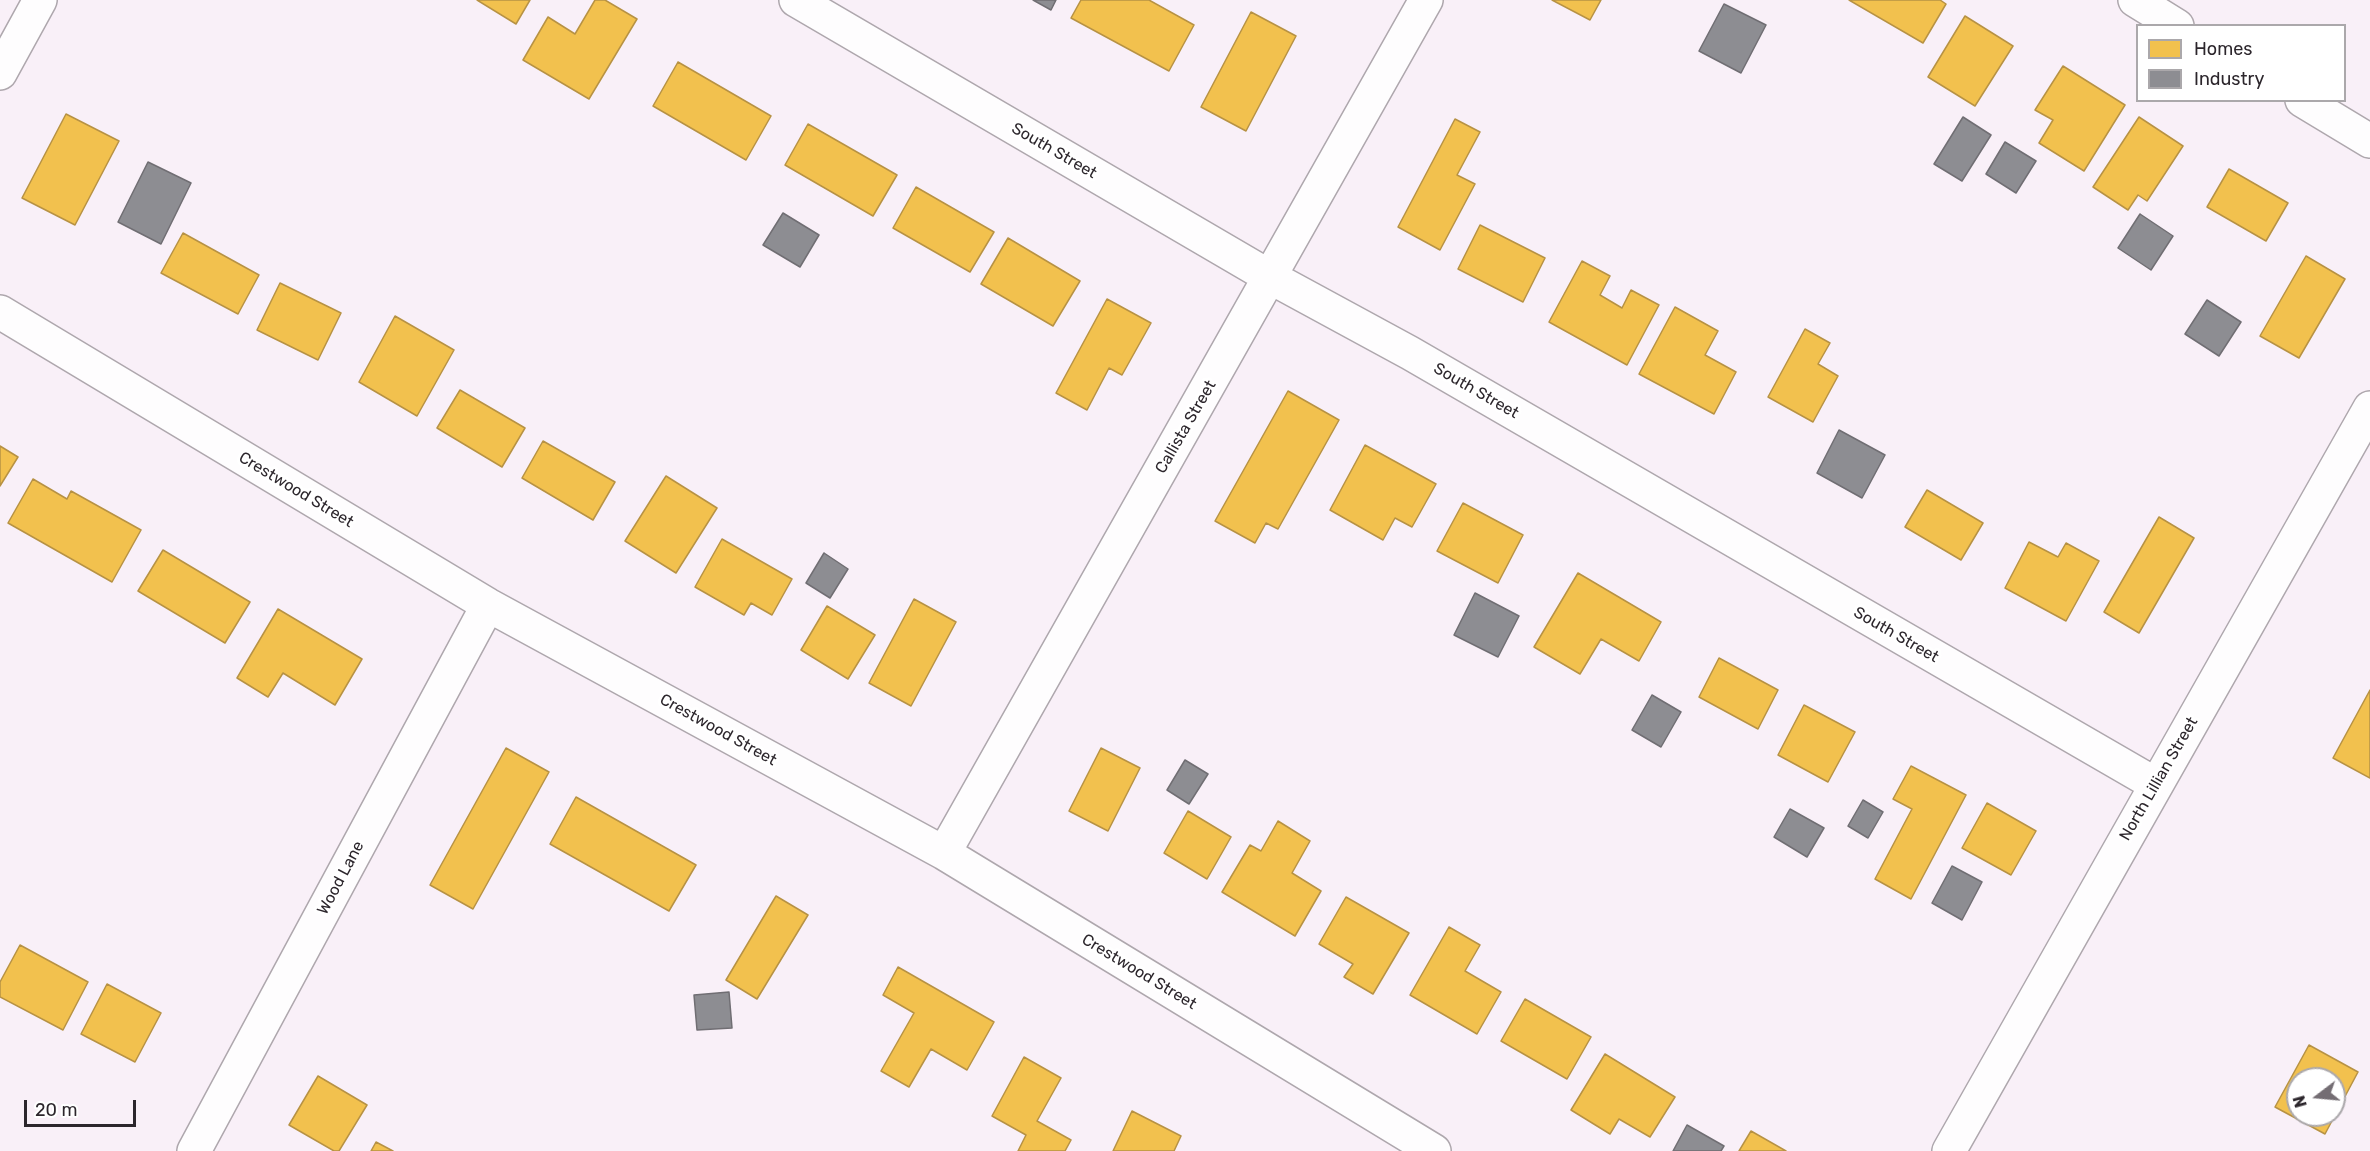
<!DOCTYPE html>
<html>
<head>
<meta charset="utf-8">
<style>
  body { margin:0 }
  #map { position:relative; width:2370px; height:1151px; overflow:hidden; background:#f9f0f8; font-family:Rubik,sans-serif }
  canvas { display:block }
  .legend { position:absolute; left:2136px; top:24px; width:210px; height:78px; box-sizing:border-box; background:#fff; border:2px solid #aba8ab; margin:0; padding:8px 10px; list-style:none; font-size:18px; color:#2c262c }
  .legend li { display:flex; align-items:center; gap:12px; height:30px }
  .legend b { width:30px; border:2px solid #aba8ab }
  .north { position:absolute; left:2286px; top:1067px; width:60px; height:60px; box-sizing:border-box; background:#fff; border:2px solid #aba8ab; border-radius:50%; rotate:254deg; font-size:16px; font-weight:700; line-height:24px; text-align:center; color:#2c262c }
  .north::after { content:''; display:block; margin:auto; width:21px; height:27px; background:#746d73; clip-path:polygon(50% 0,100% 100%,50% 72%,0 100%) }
  .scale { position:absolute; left:24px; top:1100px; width:112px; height:27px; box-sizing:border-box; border:3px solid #2c262c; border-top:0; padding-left:8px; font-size:18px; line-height:21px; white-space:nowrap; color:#2c262c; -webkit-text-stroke:4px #fff; paint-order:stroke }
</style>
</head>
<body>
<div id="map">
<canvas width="2370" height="1151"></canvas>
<ul class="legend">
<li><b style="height:16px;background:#f2c14e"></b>Homes</li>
<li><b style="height:16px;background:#8d8d92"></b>Industry</li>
</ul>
<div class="north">N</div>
<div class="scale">20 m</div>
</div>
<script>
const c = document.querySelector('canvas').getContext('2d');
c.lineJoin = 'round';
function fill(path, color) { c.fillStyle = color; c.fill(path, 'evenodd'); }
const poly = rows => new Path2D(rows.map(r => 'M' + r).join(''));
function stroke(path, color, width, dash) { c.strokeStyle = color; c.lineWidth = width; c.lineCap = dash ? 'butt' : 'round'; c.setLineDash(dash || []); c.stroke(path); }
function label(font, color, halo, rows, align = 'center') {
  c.font = font + ' Rubik,sans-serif'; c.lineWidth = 6; c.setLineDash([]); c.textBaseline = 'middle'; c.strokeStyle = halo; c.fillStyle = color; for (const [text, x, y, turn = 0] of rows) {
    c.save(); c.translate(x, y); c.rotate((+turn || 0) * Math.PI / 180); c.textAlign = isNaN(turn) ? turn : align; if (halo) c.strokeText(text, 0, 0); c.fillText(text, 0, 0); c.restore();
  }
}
const homes = poly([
  [477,0,530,0,516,24,477,0],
  [595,0,605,0,637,19,589,99,523,60,548,17,575,34,595,0],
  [1081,0,1149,0,1194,25,1169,71,1071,18,1081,0],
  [1552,0,1601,0,1590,20,1552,0],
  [1849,0,1940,0,1946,4,1923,43,1849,0],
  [1251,12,1296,36,1246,131,1201,107,1251,12],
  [1965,16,2013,46,1975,106,1928,77,1965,16],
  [678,62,771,116,746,160,653,106,678,62],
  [2063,66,2125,105,2084,171,2039,143,2053,120,2035,110,2063,66],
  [66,114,119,141,75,225,22,198,66,114],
  [2139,117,2183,146,2147,201,2138,195,2128,210,2093,187,2139,117],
  [1455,119,1480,132,1457,175,1475,184,1440,250,1398,227,1455,119],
  [808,124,897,175,873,216,785,165,808,124],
  [2229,169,2288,203,2266,241,2207,207,2229,169],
  [916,187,994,232,970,272,893,228,916,187],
  [1480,225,1545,258,1523,302,1458,269,1480,225],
  [183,233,259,275,238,314,161,273,183,233],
  [1008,238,1080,281,1053,326,981,284,1008,238],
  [2306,256,2345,279,2299,358,2260,336,2306,256],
  [1582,261,1610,276,1600,295,1622,308,1631,290,1659,305,1627,365,1549,322,1582,261],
  [280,283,341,313,318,360,257,330,280,283],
  [1107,299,1151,323,1122,375,1109,368,1087,410,1056,393,1107,299],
  [1675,307,1718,331,1705,355,1736,372,1714,414,1639,374,1675,307],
  [395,316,454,350,417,416,359,382,395,316],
  [1805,329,1830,343,1818,364,1838,376,1813,422,1768,397,1805,329],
  [460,390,525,428,502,467,437,428,460,390],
  [1288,391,1339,420,1278,529,1266,523,1255,543,1215,521,1288,391],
  [543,441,615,482,593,520,522,478,543,441],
  [1365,445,1436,484,1412,527,1395,518,1383,540,1330,510,1365,445],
  [0,446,18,457,0,486,0,446],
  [666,476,717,508,676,573,625,541,666,476],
  [33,479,67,499,71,491,141,530,112,582,8,523,33,479],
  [1927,490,1983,523,1961,560,1905,527,1927,490],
  [1463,503,1523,535,1498,583,1437,551,1463,503],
  [2159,517,2194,538,2139,633,2104,612,2159,517],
  [722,539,792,579,772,615,751,603,744,615,695,587,722,539],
  [2029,542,2058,557,2066,543,2099,561,2066,621,2005,588,2029,542],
  [163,550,250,602,225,643,138,591,163,550],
  [1578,573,1661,622,1639,661,1601,639,1580,674,1534,647,1578,573],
  [914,599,956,622,911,706,869,683,914,599],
  [827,606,875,635,848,679,801,650,827,606],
  [278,609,362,659,335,705,283,673,268,697,237,678,278,609],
  [1719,658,1778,690,1758,729,1699,697,1719,658],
  [2370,690,2370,778,2333,758,2370,690],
  [1804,705,1855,732,1828,782,1778,755,1804,705],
  [506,748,549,772,473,909,430,885,506,748],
  [1101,748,1140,768,1108,831,1069,811,1101,748],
  [1911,766,1966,795,1911,899,1875,879,1912,809,1893,799,1911,766],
  [576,797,696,865,669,911,550,844,576,797],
  [1987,803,2036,831,2011,875,1962,848,1987,803],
  [1188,811,1231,837,1207,879,1164,853,1188,811],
  [1278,821,1310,841,1292,873,1321,891,1295,936,1222,892,1250,845,1261,851,1278,821],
  [776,896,808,915,757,999,726,980,776,896],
  [1346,897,1409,933,1373,994,1344,977,1353,964,1319,944,1346,897],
  [1449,927,1480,945,1465,971,1501,992,1477,1034,1410,995,1449,927],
  [20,945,88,982,63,1030,0,997,0,982,20,945],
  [898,967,994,1022,967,1070,931,1049,909,1087,881,1071,914,1013,883,995,898,967],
  [107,984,161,1013,135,1062,81,1034,107,984],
  [1525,999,1591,1037,1567,1079,1501,1041,1525,999],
  [2309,1045,2358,1072,2325,1134,2275,1107,2309,1045],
  [2298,1079,2334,1079,2334,1115,2298,1115,2298,1079],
  [1605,1054,1675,1097,1650,1137,1619,1119,1610,1134,1571,1110,1605,1054],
  [1024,1057,1061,1078,1037,1121,1071,1140,1065,1151,1018,1151,1026,1135,992,1116,1024,1057],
  [318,1076,367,1105,339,1151,334,1151,289,1125,318,1076],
  [1132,1111,1181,1136,1174,1151,1113,1151,1132,1111],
  [1751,1131,1786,1151,1739,1151,1751,1131],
  [376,1142,393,1151,371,1151,376,1142]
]);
fill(homes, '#f2c14e');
stroke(homes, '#b79244', 1.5);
const industry = poly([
  [1033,0,1056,0,1051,10,1033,0],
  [1724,4,1766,25,1741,73,1699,51,1724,4],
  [1963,117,1991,135,1962,181,1934,164,1963,117],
  [2005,142,2036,161,2016,193,1986,174,2005,142],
  [148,162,191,183,161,244,118,222,148,162],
  [783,213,819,235,800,267,763,245,783,213],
  [2140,214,2173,236,2151,270,2118,248,2140,214],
  [2207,300,2241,322,2219,356,2185,334,2207,300],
  [1839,430,1885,455,1862,498,1817,473,1839,430],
  [824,553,848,569,830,598,806,583,824,553],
  [1475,593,1519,616,1498,657,1454,635,1475,593],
  [1652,695,1681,712,1661,747,1632,730,1652,695],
  [1185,760,1208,774,1189,804,1167,790,1185,760],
  [1863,800,1883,812,1868,838,1848,826,1863,800],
  [1790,809,1824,828,1807,857,1774,837,1790,809],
  [1952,866,1982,882,1962,920,1932,903,1952,866],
  [729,992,732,1028,697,1030,694,995,729,992],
  [1687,1125,1724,1146,1721,1151,1673,1151,1687,1125]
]);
fill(industry, '#8d8d92');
stroke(industry, '#706e73', 1.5);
const minor = poly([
  [796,0,1270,277,1410,353,2155,784],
  [2135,0,2177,26],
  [0,73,40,0],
  [2302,100,2370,141],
  [0,312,488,605,944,853,1434,1151],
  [944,853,1426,0],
  [194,1151,488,605],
  [1949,1151,2370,408]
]);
stroke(minor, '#aea7ad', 36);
stroke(minor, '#fefdfe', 33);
label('16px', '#2c262c', '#fff', [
  ["South Street",1054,151,30],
  ["South Street",1476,391,30],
  ["Callista Street",1186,427,-60],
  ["Crestwood Street",296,490,31],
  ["South Street",1896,635,30],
  ["Crestwood Street",718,730,29],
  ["North Lillian Street",2159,779,-60],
  ["Wood Lane",341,878,-62],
  ["Crestwood Street",1139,972,31]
]);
</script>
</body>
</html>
